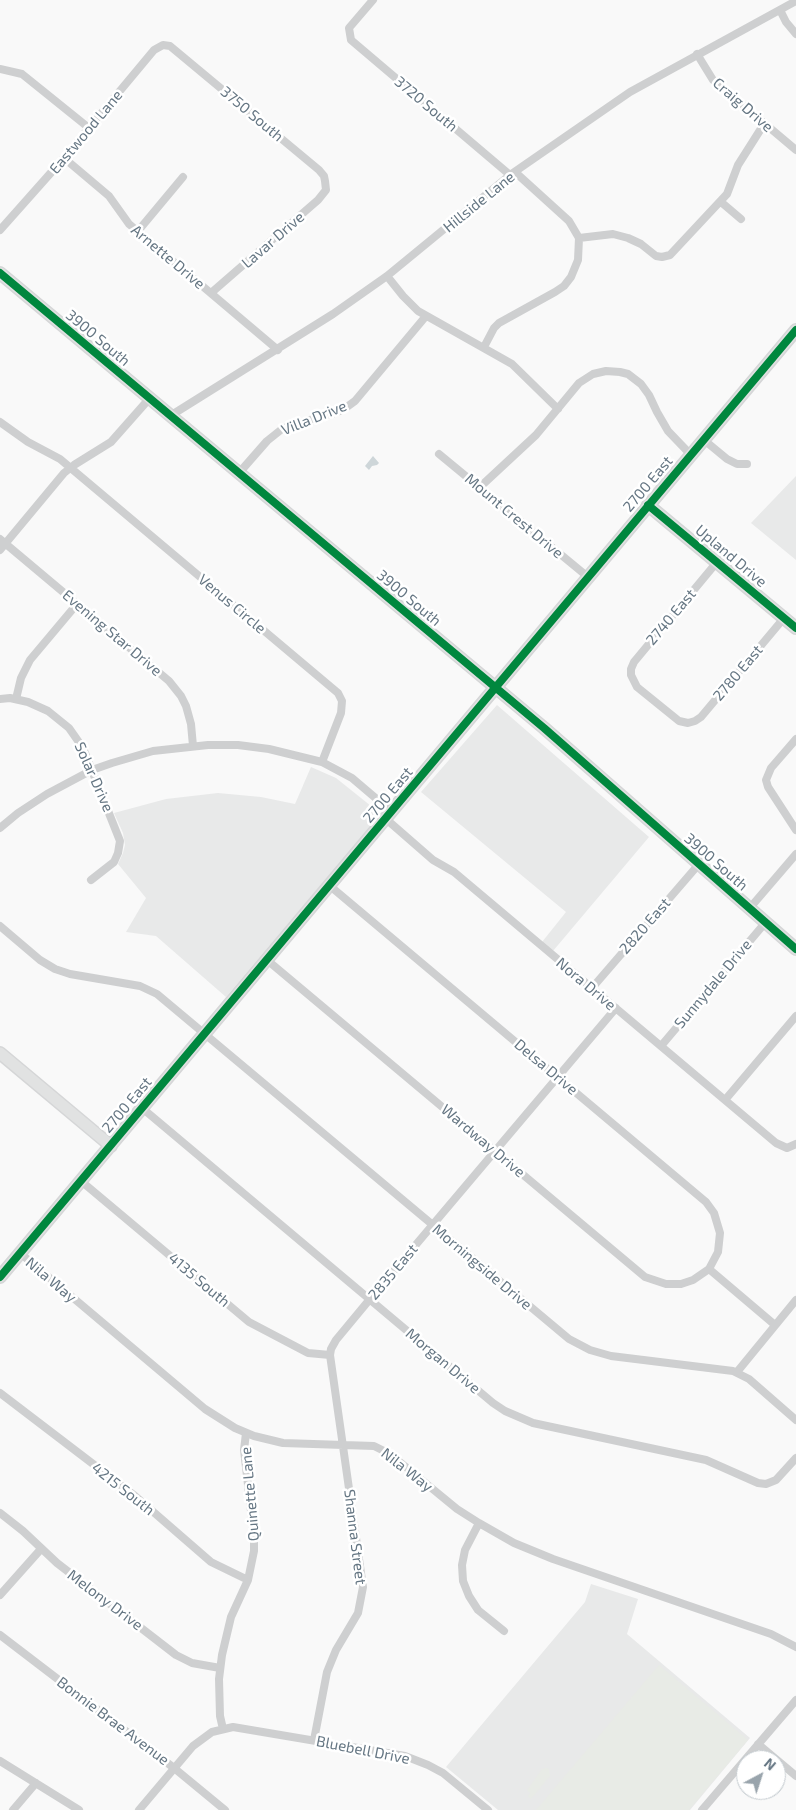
<!DOCTYPE html>
<html>
<head>
<meta charset="utf-8">
<style>
  body { margin:0 }
  #map { position:relative; width:796px; height:1810px; overflow:hidden; background:#f9f9f9; font-family:"Exo 2",sans-serif }
  canvas { display:block }
  .north { position:absolute; left:736px; top:1750px; width:50px; height:50px; box-sizing:border-box; background:#fff; border:1px solid #c1c8cd; border-radius:50%; rotate:40deg; font-size:14px; font-weight:700; line-height:20px; text-align:center; color:#657683 }
  .north::after { content:''; display:block; margin:auto; width:18px; height:22px; background:#99a4ac; clip-path:polygon(50% 0,100% 100%,50% 72%,0 100%) }
</style>
</head>
<body>
<div id="map">
<canvas width="796" height="1810"></canvas>
<div class="north">N</div>
</div>
<script>
const c = document.querySelector('canvas').getContext('2d');
c.lineJoin = 'round';
function fill(path, color) { c.fillStyle = color; c.fill(path, 'evenodd'); }
const poly = rows => new Path2D(rows.map(r => 'M' + r).join(''));
function stroke(path, color, width, dash) { c.strokeStyle = color; c.lineWidth = width; c.lineCap = dash ? 'butt' : 'round'; c.setLineDash(dash || []); c.stroke(path); }
function label(font, color, halo, rows, align = 'center') {
  c.font = font + ' "Exo 2",sans-serif'; c.lineWidth = 5; c.setLineDash([]); c.textBaseline = 'middle'; c.strokeStyle = halo; c.fillStyle = color; for (const [text, x, y, turn = 0] of rows) {
    c.save(); c.translate(x, y); c.rotate((+turn || 0) * Math.PI / 180); c.textAlign = isNaN(turn) ? turn : align; if (halo) c.strokeText(text, 0, 0); c.fillText(text, 0, 0); c.restore();
  }
}
fill(poly([
  [796,476,796,560,751,523],
  [497,705,649,837,553,951,542,942,566,912,421,792],
  [311,767,336,778,381,814,226,997,156,936,126,932,146,898,118,864,123,853,125,845,123,833,114,813,166,799,218,793,261,797,295,804],
  [591,1584,638,1599,627,1634,750,1738,690,1810,498,1810,446,1767,585,1602]
]), '#e8e9e9');
fill(poly([
  [659,1665,748,1740,689,1810,536,1810],
  [547,1768,549,1769,550,1776,531,1799,528,1796,530,1793,527,1790,542,1769]
]), '#e8ebe6');
fill(poly([
  [373,456,379,463,377,465,372,466,369,470,365,466]
]), '#ced6d9');
const secondary = poly([
  [0,273,544,728,796,949],
  [648,505,796,628],
  [0,1053,111,1146],
  [0,1277,796,330]
]);
stroke(secondary, '#d5d6d7', 14);
stroke(poly([
  [373,0,349,28,351,40,510,175],
  [780,10,786,22,796,34],
  [697,54,713,80,796,150],
  [0,69,22,74,89,128],
  [64,158,109,196,129,224,278,350],
  [721,202,741,219],
  [0,230,64,158,154,50,163,45,170,46,319,170,324,176,325,181,326,190,318,200,211,293],
  [138,231,183,177],
  [579,238,613,234,628,238,641,244,656,256,662,257,670,255,727,194,738,165,764,124],
  [387,276,403,296,418,311,512,364,558,409],
  [484,347,494,328,499,323,555,292,564,286,571,277,578,260,579,238,569,221,515,172],
  [170,416,333,314,387,276,510,175,630,92,796,1],
  [0,422,28,442,60,459,338,693,342,701,341,713,322,762],
  [704,440,727,459,737,464,747,464],
  [439,454,588,577],
  [239,473,267,441,282,429,294,424,332,414,344,409,355,401,426,316],
  [480,487,536,435,579,383,593,374,606,371,620,372,628,374,641,384,649,395,657,412,668,431,691,455],
  [0,539,169,681,181,696,186,706,191,724,193,746],
  [0,550,64,473,74,465,111,442,149,399],
  [717,562,634,662,631,669,631,675,637,687,679,721,688,723,695,721,701,717,784,618],
  [0,699,10,698,28,702,48,711,69,728,83,748,120,841,118,853,114,862,91,880],
  [16,699,21,678,30,660,77,604],
  [796,739,771,768,766,780,768,787,796,830],
  [386,819,433,860,454,872,776,1143,787,1148,796,1144],
  [0,828,18,813,47,794,92,770,112,763,153,751,208,745,238,745,269,749,322,762,352,778,392,812],
  [749,909,796,854],
  [0,926,40,960,55,969,70,974,140,986,157,994,569,1339,590,1350,611,1356,733,1371,749,1379,796,1420],
  [267,960,645,1277,666,1284,681,1284,693,1280,709,1269,718,1252,720,1233,714,1213,706,1202,330,886],
  [592,988,699,864],
  [661,1046,765,923],
  [725,1100,796,1016],
  [142,1108,493,1403,505,1411,533,1423,706,1460,758,1483,766,1484,776,1480,796,1458],
  [81,1181,249,1322,308,1353,330,1355],
  [20,1253,205,1409,235,1428,254,1436,283,1443,374,1446,390,1454,457,1509,479,1523,514,1543,553,1559,771,1634,796,1647],
  [709,1269,775,1325],
  [737,1372,796,1300],
  [0,1393,135,1496,211,1562,248,1580],
  [0,1513,23,1531,57,1563,176,1655,192,1663,220,1668],
  [479,1523,465,1550,462,1565,463,1581,469,1596,478,1610,504,1631],
  [0,1595,41,1549],
  [0,1635,174,1768,225,1810],
  [223,1729,220,1716,219,1679,222,1655,231,1617,248,1580,254,1551,254,1537,244,1450,246,1433],
  [314,1740,327,1672,336,1650,358,1613,363,1587,330,1355,331,1349,336,1340,370,1299,616,1008],
  [758,1744,796,1776],
  [0,1761,79,1810],
  [13,1810,36,1783],
  [139,1810,193,1746,212,1732,233,1727,405,1756,428,1765,443,1773,488,1810],
  [702,1810,796,1700]
]), '#cecfd0', 8);
stroke(secondary, '#e1e2e2', 11);
stroke(poly([
  [0,273,544,728,796,949],
  [648,505,796,628],
  [0,1277,796,330]
]), '#00873e', 8);
label('15px', '#657683', '#fff', [
  ["3720 South",426,104,40],
  ["Craig Drive",743,105,41],
  ["3750 South",252,114,40],
  ["Eastwood Lane",86,132,-50],
  ["Hillside Lane",479,202,-39],
  ["Lavar Drive",273,240,-41],
  ["Arnette Drive",168,257,40],
  ["3900 South",98,338,40],
  ["Villa Drive",314,418,-22],
  ["2700 East",648,484,-50],
  ["Mount Crest Drive",514,516,40],
  ["Upland Drive",731,556,40],
  ["3900 South",409,598,40],
  ["Venus Circle",232,604,40],
  ["2740 East",671,617,-50],
  ["Evening Star Drive",112,633,40],
  ["2780 East",738,673,-50],
  ["Solar Drive",94,777,66],
  ["2700 East",388,795,-50],
  ["3900 South",716,862,41],
  ["2820 East",645,926,-49],
  ["Nora Drive",586,984,40],
  ["Sunnydale Drive",713,984,-50],
  ["Delsa Drive",546,1067,40],
  ["2700 East",127,1105,-50],
  ["Wardway Drive",483,1141,40],
  ["Morningside Drive",482,1267,40],
  ["2835 East",393,1272,-50],
  ["Nila Way",51,1280,40],
  ["4135 South",199,1280,40],
  ["Morgan Drive",443,1361,40],
  ["Nila Way",407,1470,38],
  ["4215 South",123,1489,38],
  ["Quinette Lane",250,1494,-95],
  ["Shanna Street",355,1537,83],
  ["Melony Drive",105,1600,37],
  ["Bonnie Brae Avenue",113,1721,37],
  ["Bluebell Drive",363,1750,11]
]);
</script>
</body>
</html>
